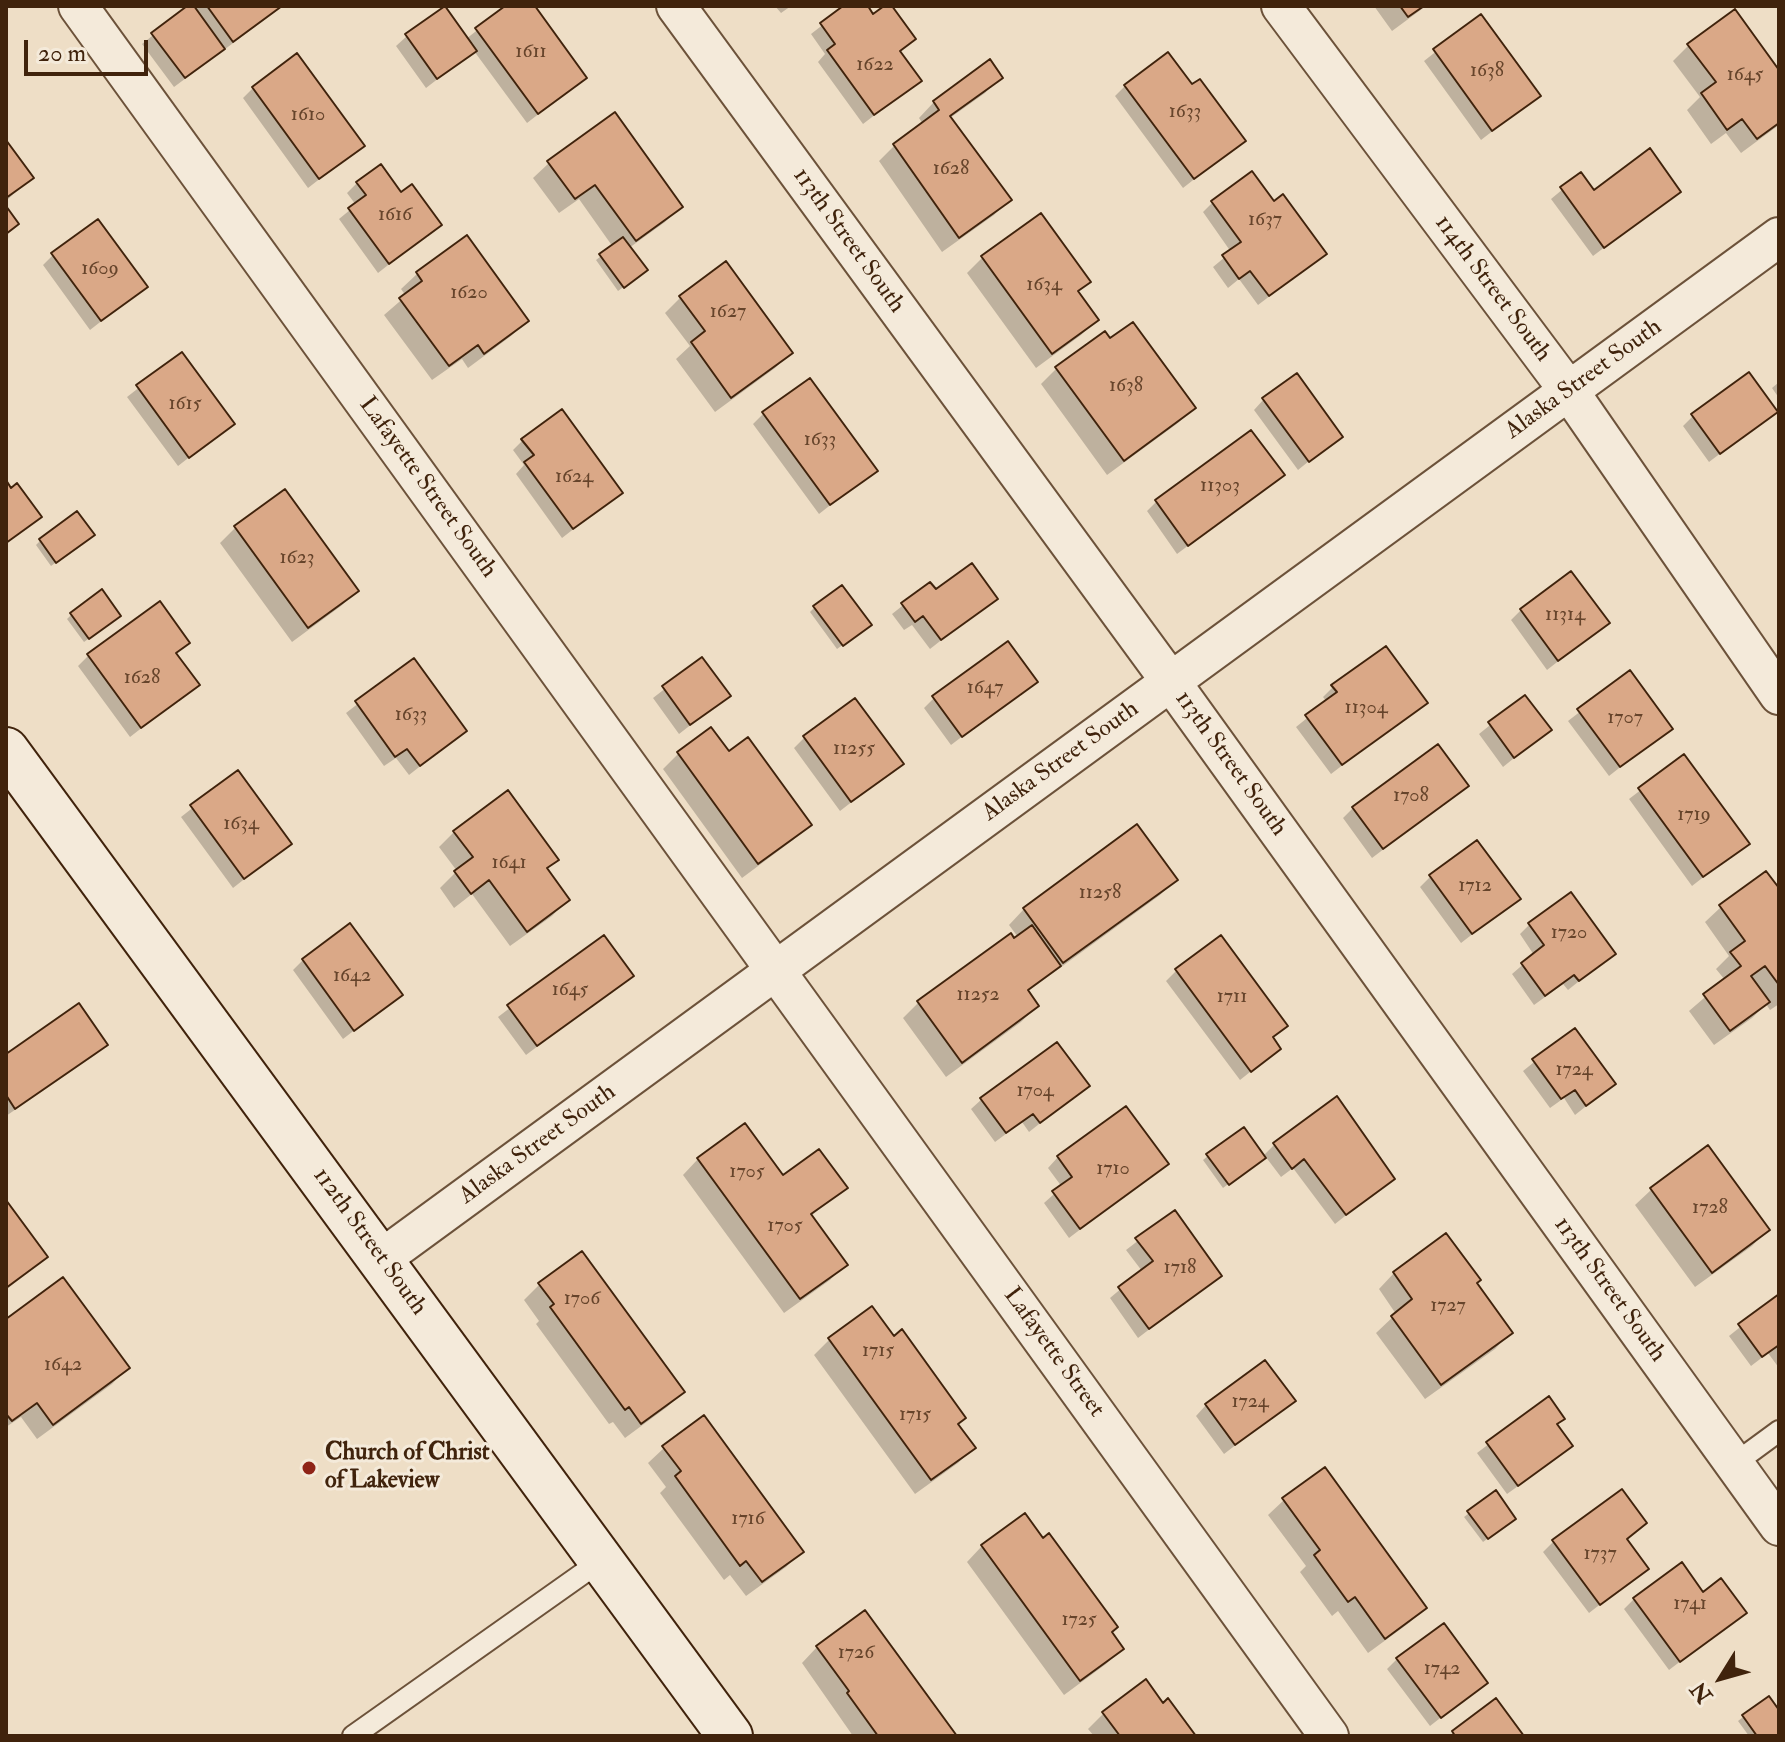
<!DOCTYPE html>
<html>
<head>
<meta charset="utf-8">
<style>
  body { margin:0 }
  #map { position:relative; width:1785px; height:1742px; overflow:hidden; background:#eedec6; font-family:"IM FELL Double Pica",serif }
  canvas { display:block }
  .frame { position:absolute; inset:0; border:8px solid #40230c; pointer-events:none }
  .north { position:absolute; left:1681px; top:1638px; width:80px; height:80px; -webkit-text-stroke:6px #f4eada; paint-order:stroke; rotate:233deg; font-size:22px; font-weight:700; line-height:32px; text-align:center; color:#40230c }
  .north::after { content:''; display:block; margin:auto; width:28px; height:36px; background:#40230c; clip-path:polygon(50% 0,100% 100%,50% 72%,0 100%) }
  .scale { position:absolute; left:24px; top:40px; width:124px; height:36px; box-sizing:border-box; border:4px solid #40230c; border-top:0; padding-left:10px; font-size:24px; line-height:28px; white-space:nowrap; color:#40230c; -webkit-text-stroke:6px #f4eada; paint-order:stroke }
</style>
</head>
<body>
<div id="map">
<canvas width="1785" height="1742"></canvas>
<div class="frame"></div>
<div class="north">N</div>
<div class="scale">20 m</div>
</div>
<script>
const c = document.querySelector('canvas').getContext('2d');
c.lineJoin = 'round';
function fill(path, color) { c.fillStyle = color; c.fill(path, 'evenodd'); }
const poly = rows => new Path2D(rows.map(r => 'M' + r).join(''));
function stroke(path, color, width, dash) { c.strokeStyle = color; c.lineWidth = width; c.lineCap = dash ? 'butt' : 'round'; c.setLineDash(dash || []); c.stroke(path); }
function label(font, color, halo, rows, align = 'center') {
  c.font = font + ' "IM FELL Double Pica",serif'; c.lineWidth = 6; c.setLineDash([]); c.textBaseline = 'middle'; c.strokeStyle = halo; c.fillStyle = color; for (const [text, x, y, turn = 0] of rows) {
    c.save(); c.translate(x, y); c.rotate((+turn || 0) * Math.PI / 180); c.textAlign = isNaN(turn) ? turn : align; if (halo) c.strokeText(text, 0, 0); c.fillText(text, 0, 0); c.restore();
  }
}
fill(poly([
  [190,6,283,6,174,87,142,44],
  [508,6,533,6,585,78,527,123,474,51,426,88,396,46,407,36,466,39],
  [775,6,791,6,781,13],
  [847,6,865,6,873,17,889,6,913,39,898,53,919,81,863,124,818,62,825,54,811,34],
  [1374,6,1426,6,1392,31],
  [1481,16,1538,96,1481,140,1424,61],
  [1689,45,1779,73,1779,125,1741,153,1726,133,1711,144,1687,110,1700,97,1673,61],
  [1000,77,985,93,950,118,1009,199,994,215,942,252,879,161,894,146,923,124,919,118,934,102],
  [1125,86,1191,87,1243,141,1183,188,1115,96],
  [253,88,362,146,308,188,243,98],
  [6,143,31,178,6,201],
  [549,163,681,206,665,222,629,248,641,274,618,291,596,260,613,247,579,199,559,213,533,178],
  [1581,174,1594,192,1679,191,1593,256,1551,199],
  [357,183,401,194,439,225,378,273,339,219,356,205,347,193],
  [1213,202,1274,204,1325,254,1258,305,1239,279,1228,288,1213,267,1231,252,1203,212],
  [467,237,527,321,511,336,468,368,462,359,432,380,384,315,406,296,401,289,417,274],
  [53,255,145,287,90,330,43,265],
  [983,257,1088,281,1077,293,1096,320,1081,335,1036,368,967,273],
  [681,297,790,353,775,368,715,412,676,359,690,346,665,313],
  [182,354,232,424,178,466,127,397],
  [1057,368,1194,408,1178,423,1107,475,1041,384],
  [1779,382,1779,398,1772,388],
  [1264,399,1340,436,1298,470,1254,410],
  [1775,412,1709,462,1683,426,1693,416],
  [763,414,875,470,819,514,753,424],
  [523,440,620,493,562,538,516,474,524,465,513,450],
  [1282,475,1177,554,1147,511,1157,501],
  [235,528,357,591,341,606,292,642,220,543],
  [88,539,51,566,36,545,40,541],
  [930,584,936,592,995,598,930,649,912,625,904,630,892,614],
  [814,608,865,629,837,649,810,612],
  [1521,610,1607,623,1547,670,1511,620],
  [72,614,114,620,84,642,67,619],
  [187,643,175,654,197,685,130,737,78,666,88,656],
  [702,660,728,696,679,734,653,698],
  [413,661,465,731,409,775,396,758,384,766,346,713],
  [1630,673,1670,728,1609,776,1568,721],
  [1035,681,951,745,924,708,934,698],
  [1333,687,1425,702,1331,774,1296,727,1327,702,1323,697],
  [1525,697,1549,730,1503,767,1479,734],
  [804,738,902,763,840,811,794,748],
  [678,754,728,754,809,825,793,840,742,878,663,769],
  [1684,757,1747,843,1692,886,1629,799],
  [237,773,289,844,233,888,181,817],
  [1467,786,1372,858,1343,818,1353,808],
  [454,832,556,859,546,870,567,900,552,916,510,946,472,894,454,908,440,888,457,871,439,847],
  [1430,877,1518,899,1461,943,1420,887],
  [1175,880,1160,895,1027,992,1037,1006,1021,1022,946,1077,903,1018,918,1003,1018,937,1009,925,1024,909],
  [1779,892,1779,1004,1770,1010,1766,1004,1752,1018,1714,1045,1689,1011,1725,980,1716,969,1729,956,1705,922,1721,907],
  [1530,924,1613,954,1568,990,1563,984,1534,1005,1512,974,1534,955,1520,934],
  [603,937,631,976,526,1055,498,1017],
  [303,960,400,995,343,1039,293,970],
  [1176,971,1285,1026,1271,1039,1279,1049,1240,1080,1166,981],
  [1574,1030,1614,1084,1575,1115,1564,1098,1550,1108,1523,1071],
  [105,1045,95,1055,6,1116,6,1056],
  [1087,1086,1029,1132,1022,1122,995,1142,971,1109,982,1099],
  [1337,1099,1393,1178,1335,1224,1293,1168,1281,1177,1265,1156,1223,1188,1203,1160,1208,1156,1263,1156,1274,1145],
  [1708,1148,1767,1230,1752,1246,1695,1287,1635,1205,1651,1190],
  [1058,1157,1166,1164,1069,1238,1044,1203,1062,1187,1048,1168],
  [698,1159,783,1178,845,1188,811,1216,845,1264,830,1280,784,1313,683,1175],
  [6,1203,46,1257,6,1290],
  [1174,1213,1220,1275,1138,1338,1110,1298,1142,1271,1126,1250],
  [1394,1273,1475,1284,1510,1333,1495,1349,1425,1399,1376,1333,1396,1314,1379,1289],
  [540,1284,682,1392,667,1407,625,1438,613,1422,609,1424,536,1324,539,1321,524,1300],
  [1779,1296,1779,1368,1768,1353,1751,1366,1729,1336],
  [6,1321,127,1368,112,1384,37,1439,21,1417,6,1427],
  [829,1340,957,1424,973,1448,958,1463,915,1494,814,1355],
  [1548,1399,1560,1456,1507,1494,1477,1453],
  [1293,1401,1224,1454,1196,1416,1206,1405],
  [664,1448,801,1552,786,1567,746,1596,730,1575,724,1580,660,1493,666,1487,648,1463],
  [1495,1493,1509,1523,1483,1542,1464,1517],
  [1284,1500,1425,1608,1409,1623,1368,1653,1338,1611,1332,1616,1300,1572,1306,1566,1268,1515],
  [1645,1523,1625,1540,1646,1569,1589,1613,1543,1552,1553,1542],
  [982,1546,1110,1633,1121,1649,1106,1664,1064,1695,967,1562],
  [1703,1594,1744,1613,1669,1670,1624,1609,1634,1599],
  [817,1647,955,1736,853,1736,802,1663],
  [1397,1659,1485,1683,1430,1726,1387,1669],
  [1768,1698,1779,1713,1779,1736,1749,1736,1738,1721],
  [1104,1713,1193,1736,1094,1736,1088,1729]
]), '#0003');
const building = poly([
  [187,6,194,6,225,49,185,78,151,33,187,6],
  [207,6,282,6,233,42,207,6],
  [445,6,477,51,437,79,405,34,445,6],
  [505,6,535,6,587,78,538,114,475,28,505,6],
  [843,6,868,6,873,14,884,6,892,6,916,39,900,51,922,81,874,115,827,50,835,44,820,23,843,6],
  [1400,6,1424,6,1408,17,1400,6],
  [1735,9,1779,70,1779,123,1757,139,1742,119,1727,130,1701,93,1716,82,1687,44,1735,9],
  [1481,14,1541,96,1492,131,1433,49,1481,14],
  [1168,52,1192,84,1200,79,1246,141,1194,179,1124,85,1168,52],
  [297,53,365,146,319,179,252,87,297,53],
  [990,59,1003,78,950,116,1012,200,959,238,893,144,939,110,933,101,990,59],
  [615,112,683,207,636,241,595,185,575,199,547,161,615,112],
  [6,140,34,178,6,198,6,140],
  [1650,148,1681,192,1604,248,1560,187,1581,172,1594,190,1650,148],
  [381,164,401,192,412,184,442,225,389,264,348,208,366,195,356,182,381,164],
  [1252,171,1274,201,1283,194,1327,254,1269,296,1250,271,1239,279,1222,255,1241,242,1211,201,1252,171],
  [6,206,19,224,6,234,6,206],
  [1041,213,1091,282,1078,291,1099,320,1052,354,981,256,1041,213],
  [98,219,148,287,101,321,51,253,98,219],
  [467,235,529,321,484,354,478,345,449,366,399,298,422,281,416,272,467,235],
  [623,237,648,270,624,288,599,254,623,237],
  [726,261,793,353,731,398,691,342,705,331,679,296,726,261],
  [1133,322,1196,408,1124,461,1055,367,1105,331,1110,338,1133,322],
  [182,352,235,424,189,458,136,385,182,352],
  [1749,372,1778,412,1720,454,1691,414,1749,372],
  [1297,373,1343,437,1309,462,1262,398,1297,373],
  [810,378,878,471,830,505,762,412,810,378],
  [562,409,623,493,573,529,524,462,534,455,521,439,562,409],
  [1251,430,1285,475,1188,546,1155,500,1251,430],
  [6,480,11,488,17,483,42,517,6,543,6,480],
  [285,489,359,591,308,628,234,526,285,489],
  [77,511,95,535,56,563,39,539,77,511],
  [972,563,998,599,941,640,923,616,915,622,901,603,930,582,936,589,972,563],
  [1571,571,1610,623,1558,661,1520,609,1571,571],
  [842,585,872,625,843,646,813,606,842,585],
  [102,589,121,616,89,639,70,613,102,589],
  [160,601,190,643,176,653,200,685,141,728,87,654,160,601],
  [1008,641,1038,682,962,737,932,696,1008,641],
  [1386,646,1428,703,1342,765,1305,715,1337,692,1331,685,1386,646],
  [702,657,731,696,690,725,662,686,702,657],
  [414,658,467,731,420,766,407,749,395,757,355,701,414,658],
  [1630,670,1673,729,1620,767,1577,709,1630,670],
  [1525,695,1552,730,1514,758,1488,722,1525,695],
  [855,698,904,764,851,802,803,736,855,698],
  [711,727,729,751,748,737,812,825,758,864,677,752,711,727],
  [1438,744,1469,786,1383,849,1352,807,1438,744],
  [1684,754,1750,844,1703,877,1638,788,1684,754],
  [238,770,292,844,244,879,190,805,238,770],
  [508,790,559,860,547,868,570,900,527,932,489,880,471,894,454,871,473,857,453,831,508,790],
  [1137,824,1178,880,1063,963,1023,908,1137,824],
  [1477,840,1521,899,1472,934,1429,875,1477,840],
  [1766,871,1779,888,1779,985,1765,966,1751,976,1770,1002,1730,1031,1703,994,1741,966,1730,952,1745,941,1719,905,1766,871],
  [1571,892,1616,954,1579,981,1574,975,1545,996,1521,963,1544,945,1528,923,1571,892],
  [350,923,403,995,354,1031,302,959,350,923],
  [1032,925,1061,966,1028,990,1039,1006,962,1063,917,1001,1011,933,1014,938,1032,925],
  [604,935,634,976,537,1046,507,1005,604,935],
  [1221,935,1288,1026,1273,1037,1281,1049,1251,1072,1175,969,1221,935],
  [79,1003,108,1045,15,1109,6,1095,6,1054,79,1003],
  [1575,1028,1616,1084,1586,1106,1575,1090,1561,1099,1532,1059,1575,1028],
  [1057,1042,1090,1086,1040,1123,1033,1114,1006,1133,980,1098,1057,1042],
  [1337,1096,1395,1179,1346,1215,1304,1159,1292,1169,1273,1143,1337,1096],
  [1126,1106,1169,1164,1080,1229,1052,1191,1072,1177,1057,1156,1126,1106],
  [745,1123,783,1175,819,1149,848,1188,811,1214,848,1265,800,1299,697,1158,745,1123],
  [1244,1127,1266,1158,1229,1185,1206,1154,1244,1127],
  [1708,1145,1770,1230,1712,1273,1650,1188,1708,1145],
  [6,1200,48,1257,6,1288,6,1200],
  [1175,1210,1222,1276,1149,1329,1118,1287,1153,1261,1135,1238,1175,1210],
  [1446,1233,1481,1280,1477,1283,1513,1333,1441,1385,1391,1316,1412,1299,1393,1272,1446,1233],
  [582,1251,685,1392,641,1424,629,1407,625,1410,550,1307,554,1304,538,1283,582,1251],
  [63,1277,130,1368,53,1425,37,1403,12,1421,6,1414,6,1319,63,1277],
  [1779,1294,1779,1345,1762,1357,1738,1324,1779,1294],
  [872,1306,894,1336,902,1329,966,1418,958,1424,976,1448,931,1480,828,1338,872,1306],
  [1265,1360,1296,1401,1235,1445,1205,1404,1265,1360],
  [1549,1396,1565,1419,1557,1424,1573,1446,1518,1486,1486,1442,1549,1396],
  [704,1415,804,1552,762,1582,746,1561,740,1566,675,1476,681,1471,662,1446,704,1415],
  [1325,1467,1427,1608,1385,1639,1355,1597,1348,1602,1314,1555,1320,1550,1282,1498,1325,1467],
  [1622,1489,1647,1523,1627,1539,1649,1569,1600,1605,1552,1540,1622,1489],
  [1496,1490,1516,1519,1488,1539,1467,1511,1496,1490],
  [1025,1513,1043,1538,1049,1533,1118,1627,1112,1632,1124,1649,1080,1681,981,1545,1025,1513],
  [1682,1562,1703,1592,1721,1578,1747,1613,1680,1662,1633,1598,1682,1562],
  [865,1610,957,1736,878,1736,847,1693,849,1691,816,1646,865,1610],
  [1444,1623,1488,1683,1441,1718,1396,1658,1444,1623],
  [1146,1679,1163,1703,1168,1698,1196,1736,1120,1736,1102,1712,1146,1679],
  [1769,1696,1779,1710,1779,1736,1757,1736,1742,1715,1769,1696],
  [1496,1698,1524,1736,1455,1736,1452,1731,1496,1698]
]);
fill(building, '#daa887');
stroke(building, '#40230c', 2);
const service = poly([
  [1734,1464,1779,1431],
  [353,1736,602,1560]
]);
const minor = poly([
  [78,6,1329,1736],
  [676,6,1171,682,1779,1526],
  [1281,6,1569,391,1779,695],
  [381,1259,1779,237]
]);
const secondary = poly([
  [6,750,730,1736]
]);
stroke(service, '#6c523a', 24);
stroke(minor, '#6c523a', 42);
stroke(secondary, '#40230c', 48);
stroke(service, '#f4eada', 20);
stroke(minor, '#f4eada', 38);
stroke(secondary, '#f4eada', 44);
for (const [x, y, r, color] of [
  [309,1468,8,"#8f2418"]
]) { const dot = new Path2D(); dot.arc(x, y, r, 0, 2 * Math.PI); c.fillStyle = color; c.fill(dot); stroke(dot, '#f4eada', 3); }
label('20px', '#66442b', null, [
  ["1611",531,53],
  ["1622",875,66],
  ["1638",1487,72],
  ["1645",1745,76],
  ["1633",1185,113],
  ["1610",308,116],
  ["1628",951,170],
  ["1616",395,216],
  ["1637",1265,221],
  ["1609",100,270],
  ["1634",1044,286],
  ["1620",469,294],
  ["1627",728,313],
  ["1638",1126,387],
  ["1615",185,405],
  ["1633",820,441],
  ["1624",574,478],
  ["11303",1220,487],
  ["1623",297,559],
  ["11314",1565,616],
  ["1628",142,679],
  ["1647",985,689],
  ["11304",1366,709],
  ["1633",411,716],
  ["1707",1625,719],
  ["11255",854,750],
  ["1708",1411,797],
  ["1719",1694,816],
  ["1634",241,825],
  ["1641",509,864],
  ["1712",1475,887],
  ["11258",1100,894],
  ["1720",1569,934],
  ["1642",352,977],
  ["1645",570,991],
  ["11252",978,996],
  ["1711",1232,998],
  ["1724",1574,1071],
  ["1704",1035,1092],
  ["1710",1113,1170],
  ["1705",747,1173],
  ["1728",1710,1209],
  ["1705",785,1227],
  ["1718",1180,1269],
  ["1706",582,1300],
  ["1727",1448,1307],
  ["1715",878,1352],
  ["1642",63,1366],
  ["1724",1250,1403],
  ["1715",915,1416],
  ["1716",748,1520],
  ["1737",1600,1555],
  ["1741",1690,1605],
  ["1725",1079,1621],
  ["1726",856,1654],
  ["1742",1442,1670]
]);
label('24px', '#40230c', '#f4eada', [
  ["113th Street South",848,241,54],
  ["114th Street South",1492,289,53],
  ["Alaska Street South",1584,380,-36],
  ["Lafayette Street South",427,488,54],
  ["Alaska Street South",1061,762,-36],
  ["113th Street South",1230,764,54],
  ["Alaska Street South",538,1145,-36],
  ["112th Street South",369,1242,54],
  ["113th Street South",1609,1290,54],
  ["Lafayette Street",1053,1353,54]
]);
label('bold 24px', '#40230c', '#f4eada', [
  ["Church of Christ",325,1454],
  ["of Lakeview",325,1482]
], 'left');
</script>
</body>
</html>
